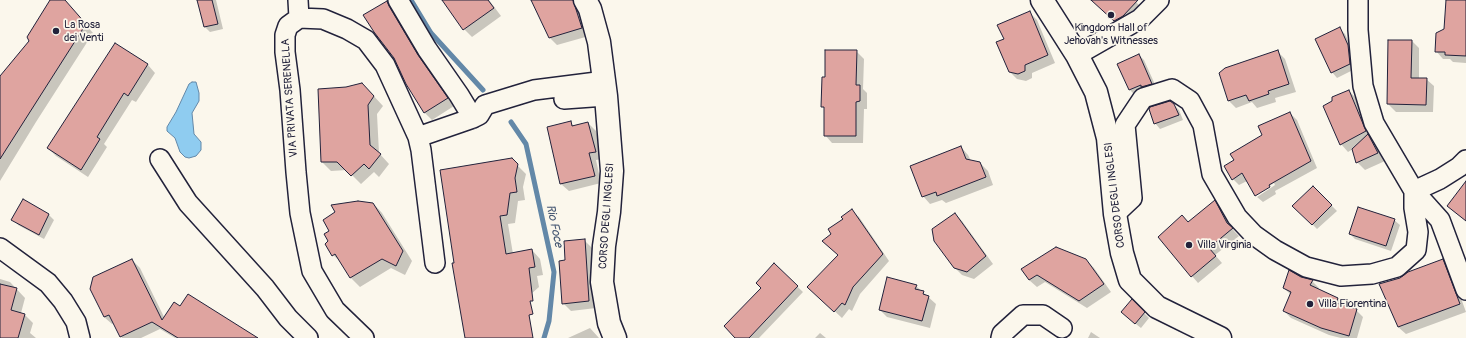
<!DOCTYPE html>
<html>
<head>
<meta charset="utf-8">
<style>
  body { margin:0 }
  canvas { display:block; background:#fbf7ec }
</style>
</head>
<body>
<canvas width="1466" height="338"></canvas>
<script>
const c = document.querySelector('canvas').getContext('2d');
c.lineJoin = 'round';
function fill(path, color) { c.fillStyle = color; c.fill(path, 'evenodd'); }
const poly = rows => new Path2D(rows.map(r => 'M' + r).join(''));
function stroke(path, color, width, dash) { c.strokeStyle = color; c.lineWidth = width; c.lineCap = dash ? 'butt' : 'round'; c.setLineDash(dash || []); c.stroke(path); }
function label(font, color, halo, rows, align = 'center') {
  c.font = font + ' Pangolin,sans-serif'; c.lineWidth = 3.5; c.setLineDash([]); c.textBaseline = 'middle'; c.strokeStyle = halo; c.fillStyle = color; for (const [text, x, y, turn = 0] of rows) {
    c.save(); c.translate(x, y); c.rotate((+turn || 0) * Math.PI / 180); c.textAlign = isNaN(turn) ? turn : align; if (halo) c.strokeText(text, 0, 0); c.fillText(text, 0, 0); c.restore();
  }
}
const water = poly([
  [192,82,196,82,199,93,199,101,192,113,194,134,201,142,201,150,196,156,189,158,185,157,180,152,175,138,167,131,167,127,176,112,189,84,192,82]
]);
fill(water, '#8fccf0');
stroke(water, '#6388a8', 1);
fill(poly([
  [51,0,64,0,93,33,36,122,0,181,0,78,31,42],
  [198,0,216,0,223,29,210,32,205,27],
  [443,0,489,0,501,16,472,37,464,29],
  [532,0,577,0,589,36,557,45,550,38],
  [1106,0,1134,0,1141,7,1120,26,1100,6],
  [1447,0,1466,0,1466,63,1453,62,1450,59,1443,59,1436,51,1445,29],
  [387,2,394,9,396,14,425,63,454,106,432,120,425,113,407,84],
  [1029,12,1037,20,1055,63,1032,73,1032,78,1026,81,1017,79,1010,72,1005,40],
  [1339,28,1345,34,1353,51,1355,69,1337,78,1332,72],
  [1412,41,1419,48,1419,79,1426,79,1434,86,1433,112,1396,112,1388,104],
  [115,44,148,65,155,73,136,102,132,100,104,144,107,147,88,177,56,156,48,148],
  [856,51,864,59,863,89,867,93,867,109,864,109,863,143,832,143,825,135,825,109,822,106,826,78],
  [1277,51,1285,59,1296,92,1275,98,1276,102,1257,108,1252,102,1236,108,1229,101],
  [1139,55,1144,60,1157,89,1135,95,1130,90,1119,64],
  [1349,91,1356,98,1373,138,1371,139,1375,143,1385,161,1365,170,1357,162,1353,149,1348,152,1341,144],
  [371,93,383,106,377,114,379,153,389,164,379,177,374,172,361,184,347,170,331,171,322,162],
  [1173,104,1179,110,1183,120,1160,129,1155,123],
  [1290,113,1297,120,1317,168,1275,191,1276,194,1263,202,1257,197,1275,185,1274,183,1257,194,1257,196,1247,181,1239,185,1233,179,1235,160],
  [570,122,575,127,588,123,596,131,603,159,596,160,601,183,569,191,561,184,548,128],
  [961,147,968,155,971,161,980,163,988,171,993,185,946,203,942,200,930,204,923,196],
  [511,159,526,174,523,187,525,200,518,201,515,223,508,224,513,254,532,250,540,259,543,275,537,276,539,287,531,294,523,286,529,338,466,338],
  [1466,182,1466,221,1448,206],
  [1313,187,1337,211,1317,229,1294,206],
  [23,200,49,215,54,220,44,239,18,225,13,219],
  [1215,202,1221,208,1234,231,1239,236,1215,255,1222,263,1198,283,1192,276,1188,223],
  [373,203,382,213,412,261,405,275,391,268,360,287,351,278,343,264,333,255,326,244,330,242,331,231,336,212],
  [852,211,859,217,889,261,860,294,852,311,849,309,842,318,815,293,839,255,833,235],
  [955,214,962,221,993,264,974,279,962,275,954,267],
  [1394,220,1400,225,1391,251,1355,239,1350,234],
  [584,240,592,248,596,308,571,311,563,303],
  [132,260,140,268,165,319,253,338,175,338,160,329,141,338,122,338,114,323,112,324,104,317],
  [1086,260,1094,268,1111,292,1087,308,1045,282,1037,287,1029,280,1022,269],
  [1443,260,1450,268,1466,312,1406,334,1398,327,1380,284,1400,279],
  [774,264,803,292,759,338,737,338],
  [1300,278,1312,281,1319,288,1318,290,1338,298,1345,305,1344,307,1356,310,1363,317,1357,338,1341,338,1329,335,1291,318,1284,311,1291,295,1284,288],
  [0,279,10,282,25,298,21,313,24,314,33,323,30,333,36,338,0,338],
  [916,286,936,304,930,328,887,317,880,310],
  [1132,301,1149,318,1141,328,1127,317],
  [590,328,599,338,568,338],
  [1091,332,1100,338,1088,338],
  [820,333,826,338,815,338]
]), '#0003');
stroke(poly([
  [411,0,431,33,483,90],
  [511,122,526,144,554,272,549,321,544,338]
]), '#6388a8', 5);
const building = poly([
  [50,0,65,0,86,24,0,159,0,76,29,41,27,37,50,0],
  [197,0,212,0,218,24,204,27,197,0],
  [442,0,488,0,494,8,463,30,442,0],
  [531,0,573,0,582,28,549,38,531,0],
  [1091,0,1138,0,1123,16,1114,21,1091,0],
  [1446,0,1466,0,1466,56,1445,55,1445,52,1435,52,1436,33,1444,29,1446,0],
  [387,1,389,6,418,55,448,98,424,113,406,84,394,58,374,32,363,15,387,1],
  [1030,11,1048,55,1025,65,1025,71,1018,74,1009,72,996,42,1004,39,997,25,1030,11],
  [1340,27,1348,45,1350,64,1331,73,1315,39,1340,27],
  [1388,40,1412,40,1411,78,1427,78,1426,105,1387,104,1388,40],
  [115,43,148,64,128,96,124,93,97,137,100,139,81,170,47,148,115,43],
  [825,50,857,50,856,85,860,85,860,101,856,102,856,136,824,136,824,107,821,107,822,77,825,77,825,50],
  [1278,50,1289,84,1268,91,1269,94,1249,101,1246,95,1228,101,1219,73,1225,68,1278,50],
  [1139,54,1152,84,1141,87,1141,85,1129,90,1117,64,1139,54],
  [362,83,374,96,368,105,370,145,381,154,369,169,364,164,351,176,337,162,321,162,318,89,346,87,362,83],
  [1349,90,1366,131,1340,145,1323,106,1332,101,1332,97,1349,90],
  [1170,101,1174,104,1179,115,1154,124,1149,109,1150,107,1170,101],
  [1290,112,1311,161,1269,185,1270,187,1255,196,1242,173,1232,180,1224,166,1234,160,1230,154,1262,135,1258,126,1290,112],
  [571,121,572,126,588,122,596,152,589,153,595,176,560,184,547,127,571,121],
  [1368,134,1378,153,1356,163,1352,149,1368,134],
  [961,146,966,159,980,162,986,177,937,196,936,192,922,197,910,166,961,146],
  [512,158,518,164,515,178,517,192,510,193,507,215,500,216,506,254,532,249,535,267,529,268,533,301,530,301,533,314,529,315,533,338,465,338,452,263,454,263,440,170,512,158],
  [1466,181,1466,221,1447,206,1466,181],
  [1313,186,1332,205,1312,225,1292,206,1313,186],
  [23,199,49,214,39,235,11,220,23,199],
  [1215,200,1227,223,1233,228,1209,248,1216,256,1191,277,1158,237,1182,215,1188,222,1215,200],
  [358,201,373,203,403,251,396,266,382,259,350,278,335,254,332,256,325,244,328,241,324,234,329,231,323,220,335,212,331,205,358,201],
  [1358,207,1395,219,1386,246,1349,234,1358,207],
  [852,209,883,254,853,287,845,305,842,303,834,312,807,287,838,255,822,241,831,234,828,229,843,219,841,217,852,209],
  [955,213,986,256,967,272,954,268,934,241,932,229,955,213],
  [585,239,589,301,562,304,559,261,565,260,564,241,585,239],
  [1056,247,1086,259,1104,284,1079,301,1037,275,1029,280,1021,269,1056,247],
  [132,259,162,320,174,302,180,306,188,294,258,338,178,338,152,322,120,337,109,315,104,317,90,289,93,277,132,259],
  [1443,259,1460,304,1398,327,1379,284,1400,278,1408,272,1443,259],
  [774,263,798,286,749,338,735,338,724,326,761,288,756,283,774,263],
  [1289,270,1301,277,1313,280,1310,285,1338,298,1336,303,1357,309,1349,336,1321,328,1283,311,1291,292,1283,288,1289,270],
  [887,277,917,285,915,289,924,291,923,294,929,296,922,321,879,310,887,277],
  [0,284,17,288,11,310,25,314,18,338,0,338,0,284],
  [1132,299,1145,312,1135,324,1121,312,1132,299]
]);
fill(building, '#dfa4a0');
stroke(building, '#22223b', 1);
const street = poly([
  [298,0,299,18],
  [398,0,427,49,459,95,473,118],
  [1358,0,1358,30,1363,86,1374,123,1414,191,1440,220,1466,290],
  [1077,55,1140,19,1159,0],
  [564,99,606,96],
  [418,137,421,150,435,263],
  [160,159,188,203,265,288,288,318,308,338],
  [1414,191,1440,179,1459,167,1466,160],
  [1115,214,1132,198,1125,125,1143,98,1172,89,1190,101,1203,125,1212,174,1237,217,1254,235,1275,250,1306,267,1341,276,1372,274,1397,267,1416,250,1418,232,1414,208,1414,191],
  [0,248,48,283,63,301,76,322,80,338],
  [364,338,335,310,312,271,300,213,296,172,290,90,285,52,285,35,288,26,299,18,323,19,347,29,366,40,385,65,418,137,473,118,479,115,485,105,534,90,605,81],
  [1001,338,1002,334,1023,315,1043,315,1062,328]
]);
const secondary = poly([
  [585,0,590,9,599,42,606,96,612,171,609,212,604,246,602,282,609,323,615,338],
  [1042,0,1077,55,1096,92,1108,138,1115,214,1122,253,1130,280,1157,307,1220,338]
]);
stroke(street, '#22223b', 22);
stroke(secondary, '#22223b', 25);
stroke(street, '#fbf7ec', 19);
stroke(secondary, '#fbf7ec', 22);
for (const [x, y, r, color] of [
  [1111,15,4,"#22223b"],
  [56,31,4,"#22223b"],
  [1189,245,4,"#22223b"],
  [1310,304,4,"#22223b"]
]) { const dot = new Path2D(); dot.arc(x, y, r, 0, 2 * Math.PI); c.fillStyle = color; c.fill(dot); stroke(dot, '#fbf7ec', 1.5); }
label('11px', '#22223b', '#fbf7ec', [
  ["La Rosa",64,25],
  ["dei Venti",64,38],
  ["Kingdom Hall of",1111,28,"center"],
  ["Jehovah's Witnesses",1111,41,"center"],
  ["Villa Virginia",1197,245],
  ["Villa Fiorentina",1318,304]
], 'left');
label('11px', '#22223b', '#fbf7ec', [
  ["VIA PRIVATA SERENELLA",290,98,-94],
  ["CORSO DEGLI INGLESI",1115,195,-97],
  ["CORSO DEGLI INGLESI",607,216,-86]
]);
label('italic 12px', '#435571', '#fbf7ec', [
  ["Rio Foce",554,226,78]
]);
</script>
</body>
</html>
